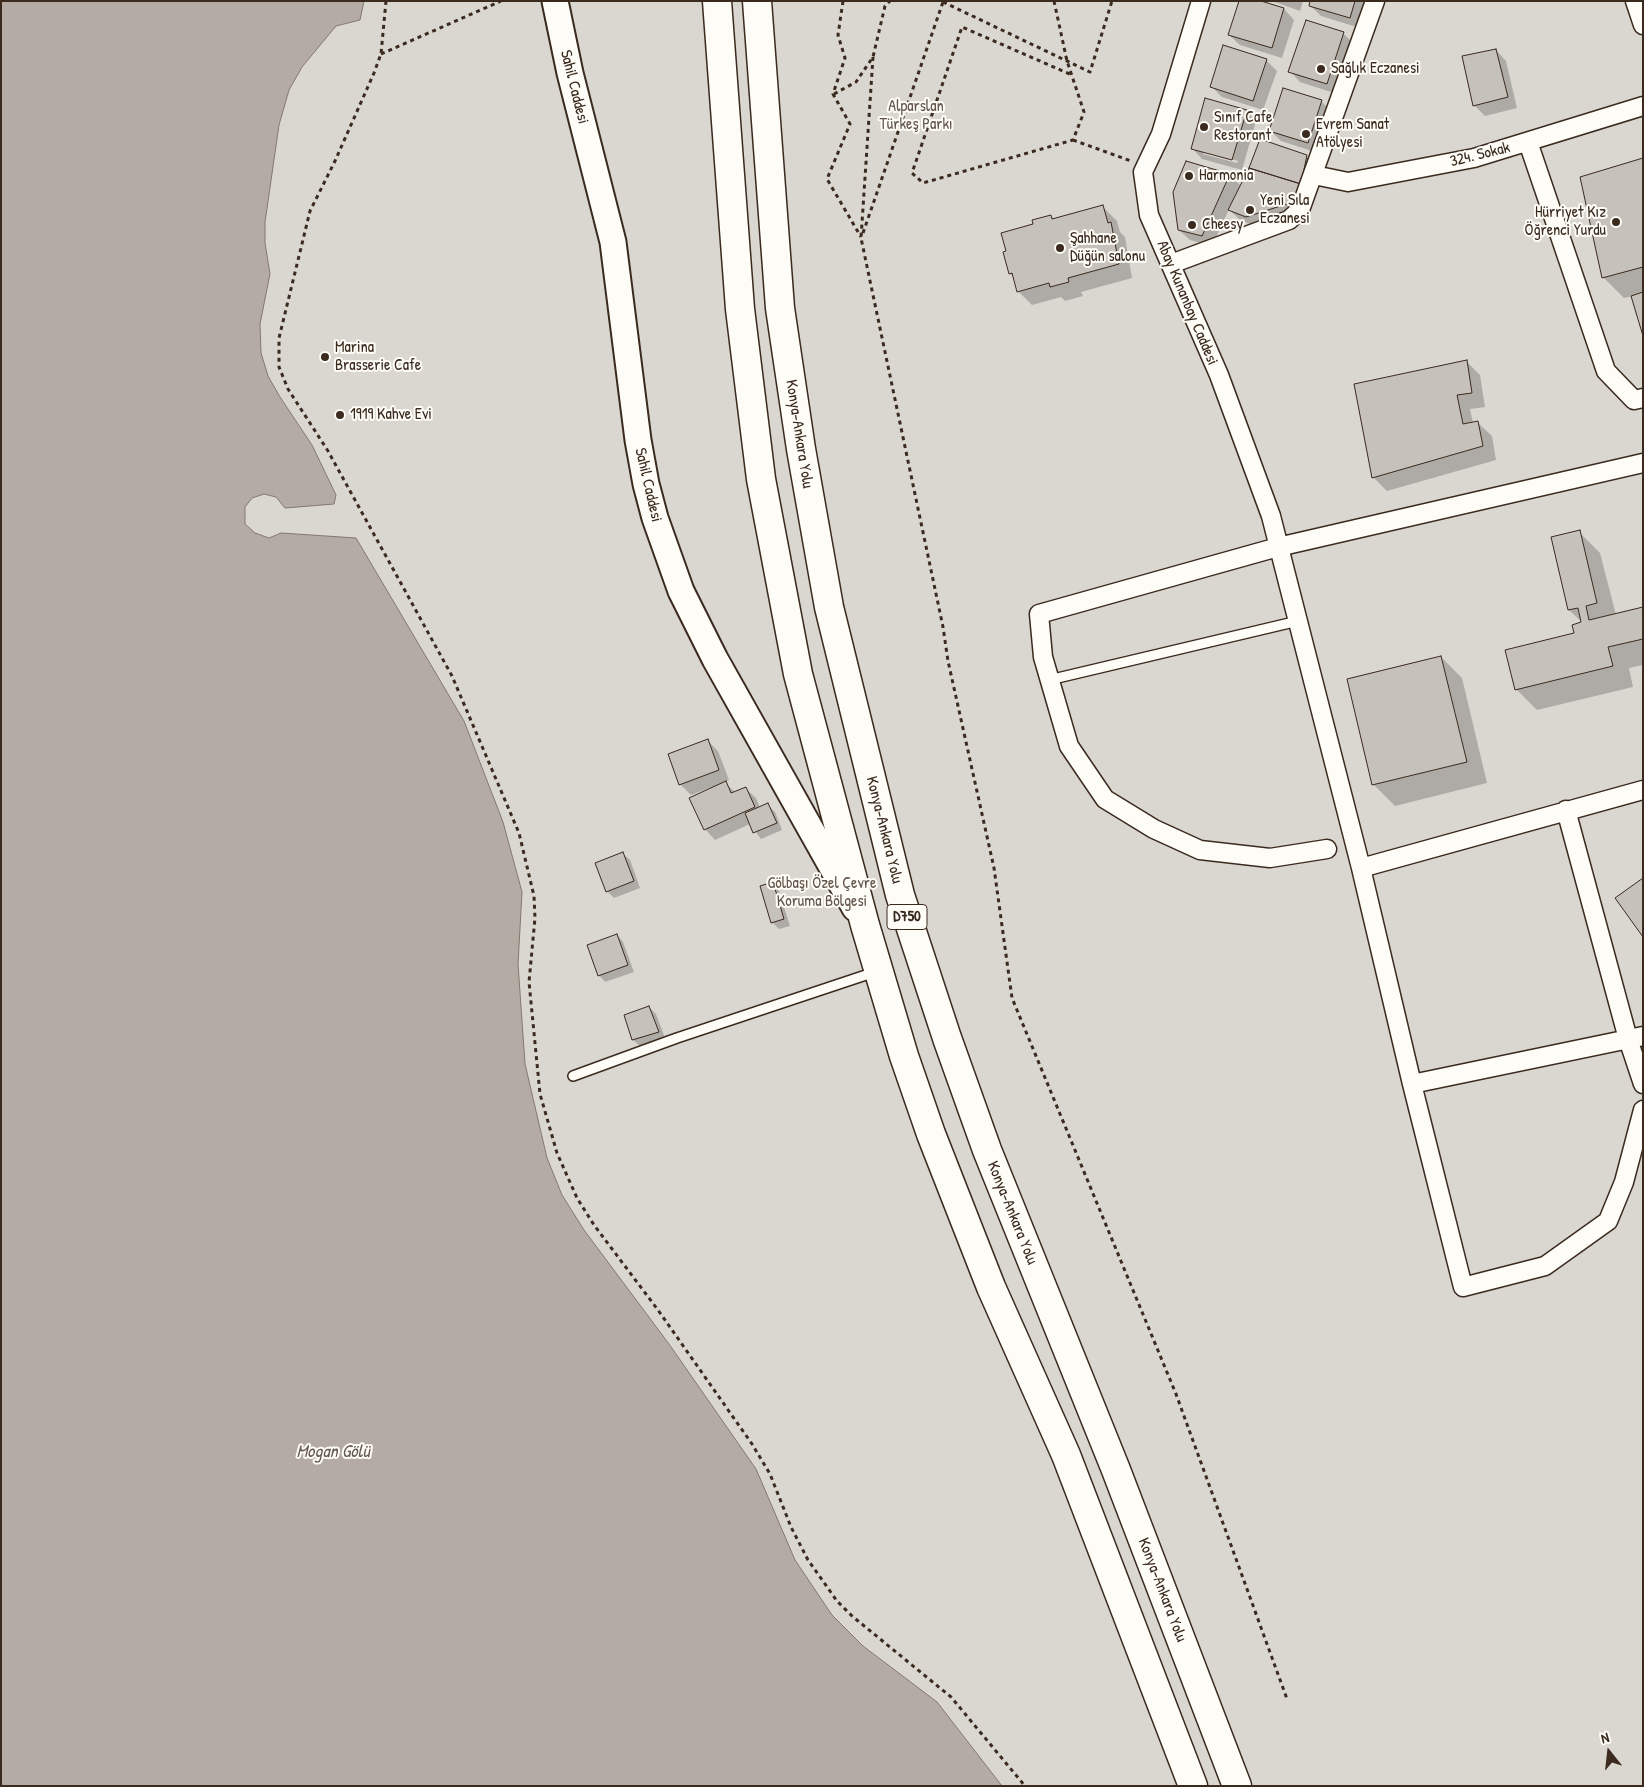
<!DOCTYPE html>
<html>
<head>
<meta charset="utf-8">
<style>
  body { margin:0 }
  #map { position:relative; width:1644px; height:1787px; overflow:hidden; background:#f5f4ee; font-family:"Patrick Hand",sans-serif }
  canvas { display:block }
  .frame { position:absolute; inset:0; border:2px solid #3b2a1e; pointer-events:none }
  .north { position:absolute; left:1584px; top:1727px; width:50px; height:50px; -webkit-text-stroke:4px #fdfcf7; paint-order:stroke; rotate:344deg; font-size:14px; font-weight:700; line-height:20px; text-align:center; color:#3b2a1e }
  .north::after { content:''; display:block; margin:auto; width:18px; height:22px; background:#3b2a1e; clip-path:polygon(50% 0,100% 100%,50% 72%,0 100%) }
</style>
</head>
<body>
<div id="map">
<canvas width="1644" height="1787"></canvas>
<div class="frame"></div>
<div class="north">N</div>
</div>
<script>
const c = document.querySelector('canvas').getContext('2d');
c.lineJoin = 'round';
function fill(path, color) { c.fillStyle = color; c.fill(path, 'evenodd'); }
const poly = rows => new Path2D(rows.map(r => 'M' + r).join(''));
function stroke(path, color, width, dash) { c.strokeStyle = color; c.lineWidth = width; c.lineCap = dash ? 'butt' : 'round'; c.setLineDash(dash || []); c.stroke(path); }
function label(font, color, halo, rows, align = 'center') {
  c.font = font + ' "Patrick Hand",sans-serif'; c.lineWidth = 4; c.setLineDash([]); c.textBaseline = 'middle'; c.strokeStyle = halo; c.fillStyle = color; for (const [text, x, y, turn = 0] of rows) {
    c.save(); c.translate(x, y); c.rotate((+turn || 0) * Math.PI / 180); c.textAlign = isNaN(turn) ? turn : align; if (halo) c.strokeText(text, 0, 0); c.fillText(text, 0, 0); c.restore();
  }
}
fill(poly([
  [1,1,1643,1,1643,1786,1,1786]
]), '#dad6d0');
const water = poly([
  [1,1,364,1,360,20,336,26,302,67,289,90,279,125,265,222,265,243,270,274,260,324,261,353,268,376,280,397,312,445,336,495,334,504,285,508,276,497,264,494,252,498,245,507,245,524,255,533,269,538,281,533,356,538,464,721,503,822,522,892,518,964,525,1064,547,1158,562,1195,584,1230,669,1344,756,1469,795,1560,832,1615,863,1646,937,1702,1002,1786,1,1786,1,1]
]);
fill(water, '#b4aca4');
stroke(water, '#84786e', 1);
fill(poly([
  [1272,1,1303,1,1300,11],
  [1312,1,1368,1,1360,28,1321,16,1310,5],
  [1284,9,1294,20,1282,58,1240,45,1229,35],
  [1343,33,1354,44,1337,94,1300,82,1290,71],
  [1496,50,1506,61,1517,108,1485,116,1475,106,1463,57],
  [1266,60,1277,71,1263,110,1222,97,1211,86],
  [1321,101,1332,112,1318,153,1281,141,1271,131],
  [1246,111,1256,121,1242,170,1202,159,1192,148],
  [1203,151,1238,161,1237,163,1203,154],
  [1306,156,1317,167,1303,213,1257,227,1240,220,1229,209,1212,246,1190,240,1179,230,1187,163,1230,175,1241,186],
  [1643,160,1643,332,1633,296,1624,298,1603,277],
  [1103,207,1117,221,1120,232,1125,237,1132,278,1081,292,1083,296,1065,301,1061,297,1032,305,1018,291,1015,278,1010,274,1034,225,1051,216,1054,220],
  [1466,361,1480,375,1485,407,1470,409,1473,423,1477,422,1492,436,1496,460,1387,491,1373,477],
  [1579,532,1600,553,1616,615,1643,609,1643,665,1629,668,1633,687,1537,710,1516,689,1575,634,1583,623,1569,610,1552,538],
  [1441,657,1462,678,1487,783,1395,806,1374,785,1348,679],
  [708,741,718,751,729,780,724,782,735,792,745,788,756,798,760,808,768,805,775,812,782,830,761,839,750,824,715,840,705,829,712,787,691,795,680,784],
  [623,854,630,860,640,888,614,898,607,891],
  [773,884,779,891,790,926,779,929,772,922],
  [617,935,623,942,634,972,605,982,599,975],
  [649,1007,656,1014,665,1038,640,1046,633,1040]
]), '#0003');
const building = poly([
  [1239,1,1261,1,1284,8,1272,48,1228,35,1239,1],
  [1310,1,1355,1,1350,18,1309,6,1310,1],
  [1306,20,1344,32,1327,84,1288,72,1306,20],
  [1223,45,1267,59,1253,101,1210,87,1223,45],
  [1496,49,1508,97,1473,106,1462,56,1496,49],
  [1283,88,1322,100,1308,143,1269,131,1283,88],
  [1205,98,1247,110,1232,160,1191,149,1205,98],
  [1260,139,1307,155,1301,184,1249,168,1260,139],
  [1643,158,1643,267,1602,278,1580,177,1643,158],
  [1186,161,1230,174,1202,236,1178,230,1173,192,1186,161],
  [1249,168,1301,184,1293,202,1246,217,1228,210,1249,168],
  [1103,205,1108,223,1111,222,1119,264,1068,278,1069,282,1050,287,1049,283,1017,292,1012,273,1009,274,1003,252,1006,251,1001,233,1033,224,1032,220,1051,215,1052,219,1103,205],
  [1643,292,1643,336,1631,296,1643,292],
  [1467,360,1472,393,1457,395,1463,424,1478,421,1483,446,1372,478,1354,384,1467,360],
  [1580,530,1597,603,1586,606,1589,620,1643,607,1643,639,1608,647,1613,666,1515,690,1505,650,1574,633,1572,625,1581,622,1578,608,1568,610,1551,537,1580,530],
  [1441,656,1467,762,1372,785,1347,679,1441,656],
  [708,739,719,770,679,785,668,754,708,739],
  [726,781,731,793,746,787,755,807,704,830,689,798,726,781],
  [768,803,777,823,753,833,745,813,768,803],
  [623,852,634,881,606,892,595,863,623,852],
  [1643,878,1643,937,1615,898,1643,878],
  [773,882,784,919,771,923,760,886,773,882],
  [617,934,628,965,598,976,587,945,617,934],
  [649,1006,659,1032,632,1040,624,1015,649,1006]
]);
fill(building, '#c7c1bb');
stroke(building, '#3b2a1e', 1);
const lane = poly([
  [1049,680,1298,621],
  [573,1076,677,1038,875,972]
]);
const street = poly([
  [1201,1,1161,134,1143,172,1149,215,1219,375,1271,516,1361,868,1412,1084,1463,1287,1545,1266,1608,1221,1624,1182,1643,1110],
  [1635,1,1643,25],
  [1528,142,1606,371,1634,400,1643,398],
  [1314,175,1348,182,1474,158,1643,106],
  [1171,264,1289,220,1300,210,1375,1],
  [1566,810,1628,1039,1643,1084],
  [1327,849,1270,858,1200,850,1154,829,1105,799,1069,746,1043,657,1039,614,1278,547,1643,463],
  [1361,868,1643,790],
  [1412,1084,1643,1036]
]);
const secondary = poly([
  [555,1,570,73,613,242,638,440,646,484,655,518,681,591,715,659,855,908]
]);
const highway = poly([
  [717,1,740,309,761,479,798,674,865,925,904,1056,931,1134,991,1287,1066,1455,1193,1786],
  [757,1,780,308,801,449,829,607,900,895,947,1038,987,1150,1116,1470,1237,1786]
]);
stroke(lane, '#3b2a1e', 12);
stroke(street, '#3b2a1e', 21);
stroke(secondary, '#3b2a1e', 29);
stroke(highway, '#3b2a1e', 31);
stroke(poly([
  [386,1,381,54,374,73,335,161,310,211,279,338,279,367,288,389,328,451,452,676,519,833,534,896,535,918,529,982,540,1094,557,1153,577,1198,594,1225,658,1310,752,1444,770,1474,791,1527,808,1560,837,1601,852,1616,951,1697,1025,1786],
  [843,1,838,35,845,58,833,94,850,124,827,179,861,237],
  [1054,1,1067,61,1084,112,1073,140,923,183,912,173,962,27,1072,75],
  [943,2,1090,72,1112,1],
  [381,54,501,1],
  [873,57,861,238,943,627,948,661,994,868,1012,998,1176,1394,1287,1699],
  [834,94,856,82,873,57,885,6,890,1],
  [1073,140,1131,161],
  [863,233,943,2,946,1]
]), '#3b2a1e', 3, [4, 4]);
stroke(lane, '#fdfcf7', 9);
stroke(street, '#fdfcf7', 18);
stroke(secondary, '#fdfcf7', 25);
stroke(highway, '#fdfcf7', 28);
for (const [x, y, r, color] of [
  [1321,69,5,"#3b2a1e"],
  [1204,127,5,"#3b2a1e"],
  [1306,134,5,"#3b2a1e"],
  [1189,176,5,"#3b2a1e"],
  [1250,210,5,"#3b2a1e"],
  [1616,222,5,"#3b2a1e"],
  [1192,225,5,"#3b2a1e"],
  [1060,248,5,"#3b2a1e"],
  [325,357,5,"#3b2a1e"],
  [340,415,5,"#3b2a1e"]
]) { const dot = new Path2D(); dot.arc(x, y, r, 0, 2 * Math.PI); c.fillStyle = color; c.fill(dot); stroke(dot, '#fdfcf7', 2); }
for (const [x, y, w] of [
  [907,917,40]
]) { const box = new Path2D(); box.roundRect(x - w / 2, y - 12.5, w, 25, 4); c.fillStyle = '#fdfcf7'; c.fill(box); stroke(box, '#3b2a1e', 1); }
label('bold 15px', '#3b2a1e', null, [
  ["D750",907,917]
]);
label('16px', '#3b2a1e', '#fdfcf7', [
  ["Sağlık Eczanesi",1331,69],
  ["Sınıf Cafe",1214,118],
  ["Restorant",1214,136],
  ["Evrem Sanat",1316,125],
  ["Atölyesi",1316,143],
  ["Harmonia",1199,176],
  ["Yeni Sıla",1260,201],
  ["Eczanesi",1260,219],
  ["Hürriyet Kız",1606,213,"right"],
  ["Öğrenci Yurdu",1606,231,"right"],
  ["Cheesy",1202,225],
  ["Şahhane",1070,239],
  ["Düğün salonu",1070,257],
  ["Marina",335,348],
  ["Brasserie Cafe",335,366],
  ["1919 Kahve Evi",350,415]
], 'left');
label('16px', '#3b2a1e', '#fdfcf7', [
  ["Sahil Caddesi",574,87,76],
  ["324. Sokak",1480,155,-14],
  ["Abay Kunanbay Caddesi",1187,303,67],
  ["Konya-Ankara Yolu",799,434,81],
  ["Sahil Caddesi",648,485,77],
  ["Konya-Ankara Yolu",884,830,76],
  ["Konya-Ankara Yolu",1012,1213,68],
  ["Konya-Ankara Yolu",1162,1590,69]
]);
label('16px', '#63554a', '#fdfcf7', [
  ["Alparslan",916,107],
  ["Türkeş Parkı",916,125],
  ["Gölbaşı Özel Çevre",822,884],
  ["Koruma Bölgesi",822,902]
]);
label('italic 18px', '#65584d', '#fdfcf7', [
  ["Mogan Gölü",333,1452]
]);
</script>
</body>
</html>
